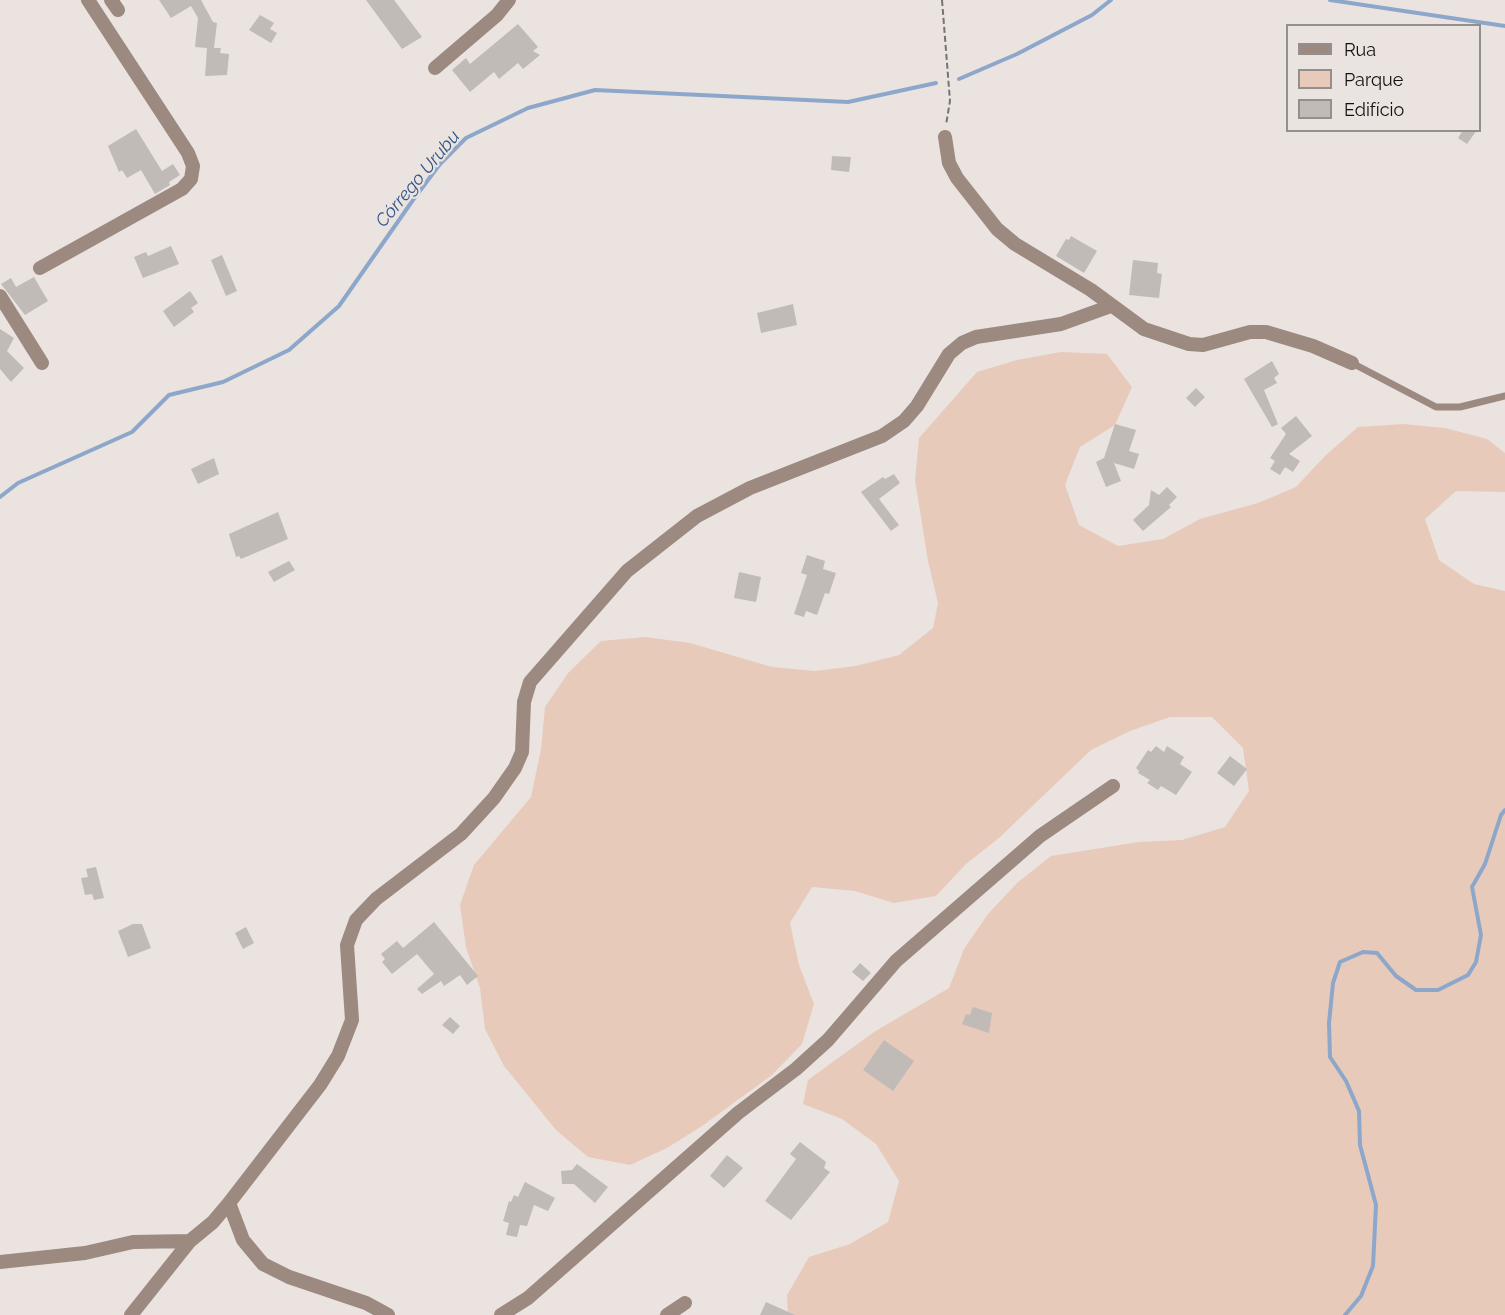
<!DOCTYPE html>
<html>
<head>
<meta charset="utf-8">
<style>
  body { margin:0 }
  #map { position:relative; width:1505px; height:1315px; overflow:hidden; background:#eae3e0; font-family:Raleway,sans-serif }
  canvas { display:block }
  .legend { position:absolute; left:1286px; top:24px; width:195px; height:108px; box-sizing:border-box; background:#eae3e0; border:2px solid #948f8d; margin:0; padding:8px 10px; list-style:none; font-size:18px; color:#131110 }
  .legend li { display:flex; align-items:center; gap:12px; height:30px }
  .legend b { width:30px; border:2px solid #948f8d }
</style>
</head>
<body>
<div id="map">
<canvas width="1505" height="1315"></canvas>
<ul class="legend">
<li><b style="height:8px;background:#9c897f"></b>Rua</li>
<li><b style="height:16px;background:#e8cabb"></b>Parque</li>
<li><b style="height:16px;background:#c1bbb8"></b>Edifício</li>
</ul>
</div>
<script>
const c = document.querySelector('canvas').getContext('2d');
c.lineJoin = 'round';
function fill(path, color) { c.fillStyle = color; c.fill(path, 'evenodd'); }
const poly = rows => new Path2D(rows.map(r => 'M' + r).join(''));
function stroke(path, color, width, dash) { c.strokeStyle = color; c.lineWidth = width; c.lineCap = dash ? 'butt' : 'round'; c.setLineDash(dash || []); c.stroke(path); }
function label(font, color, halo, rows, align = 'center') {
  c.font = font + ' Raleway,sans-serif'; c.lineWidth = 4.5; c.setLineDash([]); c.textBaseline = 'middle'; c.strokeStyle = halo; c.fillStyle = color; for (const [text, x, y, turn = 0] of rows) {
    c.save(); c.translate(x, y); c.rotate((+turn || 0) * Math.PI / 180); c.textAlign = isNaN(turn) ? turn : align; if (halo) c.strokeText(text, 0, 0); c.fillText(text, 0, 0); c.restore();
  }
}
fill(poly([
  [1061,352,1107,354,1132,387,1115,425,1080,447,1065,485,1079,525,1118,546,1163,539,1200,519,1258,503,1296,487,1325,456,1358,427,1403,424,1445,428,1487,439,1505,453,1505,492,1456,491,1425,519,1439,560,1474,584,1505,591,1505,1315,788,1315,787,1295,809,1257,850,1244,888,1222,899,1181,876,1144,842,1119,803,1104,808,1080,874,1032,949,988,964,949,988,914,1017,883,1051,856,1139,842,1182,840,1225,827,1249,791,1243,748,1212,717,1170,717,1130,731,1091,750,999,838,966,864,936,896,894,903,855,891,812,887,790,923,799,965,814,1004,802,1044,772,1075,702,1126,667,1148,630,1165,588,1157,556,1130,504,1066,485,1029,480,988,466,947,460,905,474,865,531,797,541,749,545,707,569,672,601,641,645,637,690,643,772,667,815,671,856,666,899,655,933,628,938,603,928,561,915,480,919,438,977,372,1017,360]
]), '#e8cabb');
stroke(poly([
  [1330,0,1505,26],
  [959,79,1017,54,1092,15,1111,0],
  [0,497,18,483,132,432,169,395,223,382,289,350,339,306,413,200,440,164,466,138,528,108,595,90,848,102,936,83],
  [1345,1315,1361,1296,1373,1266,1376,1205,1360,1145,1359,1111,1346,1081,1330,1057,1329,1023,1333,983,1340,962,1363,952,1377,953,1396,976,1416,990,1438,990,1468,975,1476,962,1481,935,1472,887,1485,864,1501,815,1505,810]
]), '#8da7cb', 4);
fill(poly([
  [159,0,201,0,213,22,217,23,214,48,221,48,220,53,229,54,227,75,205,76,207,48,195,47,198,18,191,6,171,18],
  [366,0,394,0,422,37,402,49],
  [260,15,274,23,270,29,277,33,271,43,249,30],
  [518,24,538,47,533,51,540,55,523,69,518,63,499,79,494,72,470,92,452,70,466,58,470,64],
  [136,129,162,171,173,164,180,175,169,182,170,185,155,194,141,170,127,178,122,170,119,172,108,146],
  [1463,130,1477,130,1467,144,1458,138],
  [832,156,851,157,849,172,831,170],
  [1071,236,1097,251,1084,273,1056,256,1066,239,1069,240],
  [171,246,179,264,143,278,134,257,146,252,148,256],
  [222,255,237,291,226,296,211,260],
  [1133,260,1158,263,1157,273,1162,274,1159,298,1129,295],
  [34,277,48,301,25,315,1,284,11,278,16,287],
  [190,291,198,303,191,308,194,312,174,327,163,311],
  [793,304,797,325,761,333,757,313],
  [0,329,14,338,7,351,24,368,11,382,0,369],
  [1272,361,1279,374,1274,378,1277,383,1264,390,1278,424,1272,427,1244,379],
  [1196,388,1205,397,1195,407,1186,398],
  [1296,416,1312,436,1289,454,1300,461,1293,472,1285,467,1280,475,1270,469,1275,461,1270,458,1286,434,1281,428],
  [1115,424,1136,430,1129,451,1139,454,1134,469,1114,463,1121,481,1106,487,1096,462,1104,458],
  [214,458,219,474,198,484,191,469],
  [894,474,900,483,879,499,899,525,891,531,861,492,883,477,885,479],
  [1167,487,1177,497,1169,505,1171,507,1143,531,1133,520,1149,505,1151,490,1159,495],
  [278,512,288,539,241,559,239,556,236,557,229,534],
  [807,555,825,561,823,569,836,573,829,594,825,593,817,615,806,611,804,617,794,614,807,575,801,573],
  [289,561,295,570,274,582,268,572],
  [739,572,761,577,756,602,734,598],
  [1156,746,1164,752,1167,746,1184,757,1180,764,1192,772,1176,795,1161,786,1158,790,1147,783,1150,780,1138,773,1139,771,1136,768,1148,750,1151,752],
  [1230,756,1247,769,1234,786,1217,773],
  [96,867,104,898,94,900,92,894,85,895,81,878,88,877,86,869],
  [434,922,478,976,467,985,460,975,444,986,441,981,422,994,417,989,434,974,417,954,392,974,382,962,385,959,381,954,397,941,403,948],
  [133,924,142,924,151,948,128,957,118,931],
  [246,927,254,943,243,949,235,933],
  [860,963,871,973,863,981,852,972],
  [973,1007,992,1013,989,1033,962,1024,966,1014,970,1015],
  [450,1017,460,1026,453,1034,442,1025],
  [884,1040,914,1061,893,1091,863,1070],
  [800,1142,826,1162,824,1168,830,1172,791,1220,765,1201,796,1159,790,1154],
  [727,1155,743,1168,724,1188,710,1176],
  [577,1164,608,1187,595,1203,574,1184,562,1184,561,1171,572,1170],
  [525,1182,555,1198,548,1211,534,1205,527,1226,520,1225,517,1237,506,1235,509,1223,503,1221,509,1201,511,1202,514,1195,518,1197],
  [766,1302,795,1315,760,1315]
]), '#c1bbb8');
stroke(poly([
  [942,0,950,101,946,125]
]), '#777371', 2, [6, 3]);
stroke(poly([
  [1352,363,1436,407,1460,407,1505,396]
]), '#9c897f', 7);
stroke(poly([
  [111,0,118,10],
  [435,68,497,15,509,0],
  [945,137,949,163,957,178,997,229,1015,244,1091,290,1144,329,1189,344,1203,345,1250,332,1266,332,1313,346,1352,363],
  [40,268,182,189,191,179,193,166,188,153,88,0],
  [0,296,42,363],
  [229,1203,243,1240,263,1264,289,1277,366,1303,388,1315],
  [0,1262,85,1253,133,1242,190,1241],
  [131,1315,190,1241,213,1222,229,1203,320,1085,338,1056,352,1020,347,945,356,920,376,899,461,834,494,798,515,768,522,752,524,702,530,682,627,571,697,516,750,488,882,436,904,421,917,406,949,354,962,343,976,337,1061,324,1111,306],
  [501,1315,528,1298,738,1113,796,1069,828,1040,896,961,972,895,1040,836,1113,786],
  [667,1315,685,1303]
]), '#9c897f', 14);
label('italic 18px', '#305485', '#eae3e0', [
  ["Córrego Urubu",418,179,-50]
]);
</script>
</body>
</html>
